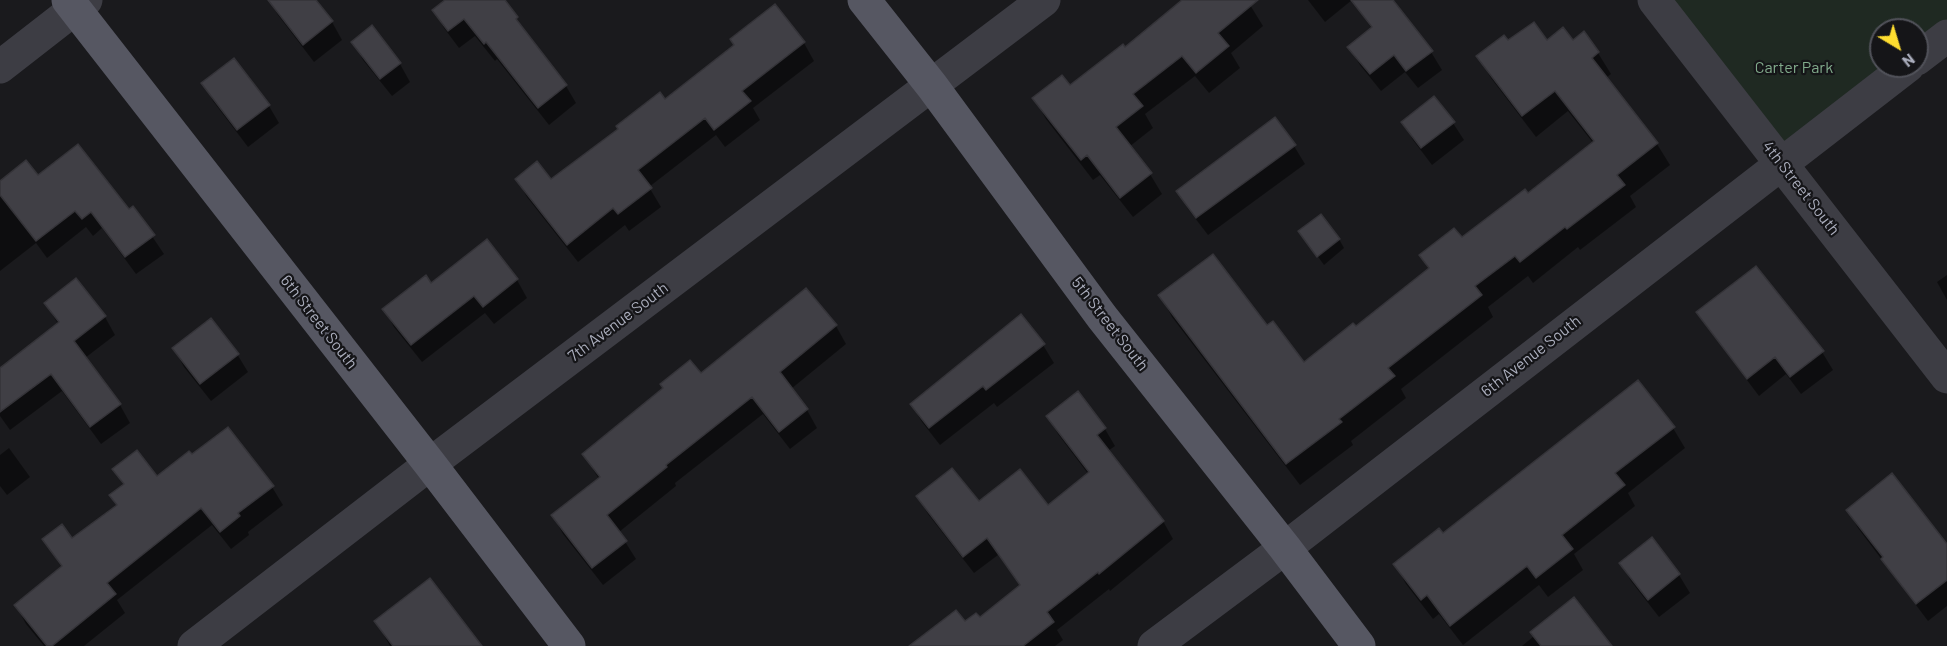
<!DOCTYPE html>
<html>
<head>
<meta charset="utf-8">
<style>
  body { margin:0 }
  #map { position:relative; width:1947px; height:646px; overflow:hidden; background:#1a1a1d; font-family:Barlow,sans-serif }
  canvas { display:block }
  .north { position:absolute; left:1869px; top:18px; width:60px; height:60px; box-sizing:border-box; background:#151518; border:2px solid #51525a; border-radius:50%; rotate:142deg; font-size:16px; font-weight:700; line-height:24px; text-align:center; color:#abaebd }
  .north::after { content:''; display:block; margin:auto; width:21px; height:27px; background:#ffde30; clip-path:polygon(50% 0,100% 100%,50% 72%,0 100%) }
</style>
</head>
<body>
<div id="map">
<canvas width="1947" height="646"></canvas>
<div class="north">N</div>
</div>
<script>
const c = document.querySelector('canvas').getContext('2d');
c.lineJoin = 'round';
function fill(path, color) { c.fillStyle = color; c.fill(path, 'evenodd'); }
const poly = rows => new Path2D(rows.map(r => 'M' + r).join(''));
function stroke(path, color, width, dash) { c.strokeStyle = color; c.lineWidth = width; c.lineCap = dash ? 'butt' : 'round'; c.setLineDash(dash || []); c.stroke(path); }
function label(font, color, halo, rows, align = 'center') {
  c.font = font + ' Barlow,sans-serif'; c.lineWidth = 4.5; c.setLineDash([]); c.textBaseline = 'middle'; c.strokeStyle = halo; c.fillStyle = color; for (const [text, x, y, turn = 0] of rows) {
    c.save(); c.translate(x, y); c.rotate((+turn || 0) * Math.PI / 180); c.textAlign = isNaN(turn) ? turn : align; if (halo) c.strokeText(text, 0, 0); c.fillText(text, 0, 0); c.restore();
  }
}
fill(poly([
  [1656,0,1947,0,1947,36,1917,59,1917,30,1881,30,1881,66,1908,66,1781,163]
]), '#1f2922');
fill(poly([
  [269,0,314,0,332,22,342,40,314,62,278,15],
  [447,0,502,0,566,86,576,103,549,125,497,59,495,61,475,36,459,48,444,28,434,10],
  [1185,0,1247,0,1263,26,1231,53,1240,68,1209,93,1195,76,1145,114,1153,128,1129,147,1150,174,1162,194,1133,217,1100,175,1093,180,1046,119,1034,98,1070,87,1125,49],
  [1308,0,1391,0,1431,52,1442,70,1418,88,1405,72,1381,91,1360,65,1349,47,1372,29,1352,0,1325,22],
  [371,27,400,64,410,82,392,96,363,60,353,42],
  [1507,42,1573,42,1598,53,1611,74,1606,78,1657,144,1670,165,1630,196,1636,207,1580,250,1578,247,1533,283,1528,276,1488,307,1493,317,1401,389,1406,398,1351,441,1353,445,1300,485,1172,317,1160,295,1267,328,1304,364,1355,328,1429,270,1421,256,1461,239,1528,195,1594,144,1568,111,1536,137,1491,78,1478,57],
  [804,43,814,61,753,108,760,120,725,147,716,135,649,187,661,207,629,231,625,225,578,262,527,197,517,179,551,181,665,101],
  [203,83,269,106,279,123,248,147,213,101],
  [1403,122,1453,123,1464,140,1432,165,1413,140],
  [1294,146,1305,164,1208,235,1188,209,1178,191],
  [38,177,129,211,133,208,164,254,136,274,102,228,93,236,86,227,47,258,36,243,0,271,0,184],
  [1300,232,1339,239,1344,248,1324,265],
  [487,241,517,280,527,298,494,324,485,313,422,362,394,327,384,309,431,285],
  [1947,275,1947,300,1937,282],
  [76,280,105,317,115,335,85,358,120,405,130,423,101,444,62,391,10,430,0,416,0,370,58,324,46,304],
  [806,290,836,326,846,344,791,389,807,410,817,428,790,449,763,414,675,483,676,486,619,532,636,559,603,585,563,534,553,516,599,479,584,455,700,375],
  [1698,313,1822,352,1833,370,1801,394,1786,374,1759,396,1709,330],
  [1021,316,1043,345,1054,363,997,407,994,403,940,445,922,422,911,404],
  [174,349,237,354,248,372,211,401,184,367],
  [1048,417,1105,429,1115,446,1108,451,1163,521,1173,539,1110,591,1109,589,1057,630,1063,640,1055,646,912,646,965,623,979,619,1020,586,998,555,974,573,928,514,918,497,978,503,1047,507,1089,475,1058,434],
  [1673,428,1685,448,1628,493,1635,506,1574,554,1583,570,1548,597,1539,585,1463,645,1439,614,1433,619,1406,584,1395,564,1443,536],
  [9,448,30,477,7,495,0,486,0,455],
  [192,457,272,487,283,505,248,532,249,535,231,549,212,525,117,600,125,613,84,646,44,646,26,624,16,606,62,568,44,540,72,540,117,506,111,496,124,486,114,470,157,478],
  [1848,510,1947,547,1947,606,1928,621,1858,528],
  [1652,539,1679,575,1690,593,1659,617,1631,581,1621,563],
  [376,621,480,646,390,646],
  [1534,636,1609,646,1522,646]
]), '#0007');
const building = poly([
  [268,0,316,0,333,21,303,45,268,0],
  [445,0,505,0,518,17,516,19,567,85,538,108,486,42,484,44,464,19,448,31,432,10,445,0],
  [1182,0,1258,0,1218,33,1229,46,1196,73,1182,56,1133,94,1143,106,1116,127,1152,173,1120,198,1087,155,1081,160,1032,98,1062,75,1070,85,1123,44,1125,47,1182,0],
  [1351,0,1393,0,1433,51,1406,71,1394,55,1370,74,1347,47,1372,27,1351,0],
  [775,4,805,42,742,91,751,101,714,130,705,118,638,170,652,188,618,214,613,208,567,245,515,179,537,161,551,179,618,129,616,126,660,92,665,99,734,45,730,39,775,4],
  [1534,22,1547,40,1563,27,1573,40,1584,31,1599,52,1592,58,1658,143,1617,175,1625,185,1567,229,1565,227,1520,262,1515,256,1475,286,1482,295,1388,368,1395,376,1339,419,1342,422,1286,464,1158,295,1213,254,1267,325,1273,321,1304,362,1353,323,1356,326,1429,268,1419,255,1454,228,1462,237,1525,189,1528,193,1594,141,1555,91,1522,116,1476,56,1504,35,1508,40,1534,22],
  [372,25,401,63,380,79,351,42,372,25],
  [234,58,270,105,237,130,201,83,234,58],
  [1434,96,1455,122,1421,148,1401,122,1434,96],
  [1275,117,1296,145,1196,218,1176,191,1275,117],
  [78,144,129,209,133,206,155,235,125,257,91,212,82,219,75,211,36,241,0,195,0,181,26,160,38,175,78,144],
  [1321,214,1340,239,1317,257,1298,231,1321,214],
  [487,239,518,279,483,307,474,296,411,345,382,309,426,275,431,283,487,239],
  [1756,266,1824,351,1790,377,1775,357,1747,379,1696,312,1756,266],
  [76,278,106,316,74,341,121,404,90,427,51,374,0,412,0,368,59,322,44,303,76,278],
  [806,288,837,325,780,372,808,409,779,432,752,397,666,465,667,467,607,515,627,541,592,568,551,515,600,477,582,454,663,388,660,384,690,360,701,373,806,288],
  [1021,314,1045,344,986,390,983,386,929,428,910,404,1021,314],
  [211,318,239,354,200,384,172,348,211,318],
  [1638,380,1675,427,1615,473,1625,485,1562,535,1573,549,1536,578,1527,566,1450,626,1427,595,1421,600,1393,564,1439,528,1443,533,1638,380],
  [1078,391,1106,428,1097,435,1164,521,1099,574,1098,572,1047,612,1054,622,1023,646,909,646,956,610,965,621,976,613,980,617,1020,585,987,538,963,557,916,496,952,468,979,501,1020,469,1048,505,1089,472,1046,416,1078,391],
  [228,427,274,486,238,513,240,516,220,532,201,508,107,583,116,594,52,646,47,646,14,605,62,566,42,539,62,524,72,538,117,505,109,495,124,484,112,469,137,450,157,476,189,451,192,454,228,427],
  [1892,473,1947,544,1947,580,1916,604,1881,559,1883,557,1846,510,1892,473],
  [1652,537,1680,574,1648,600,1619,563,1652,537],
  [430,578,482,646,393,646,374,621,430,578],
  [1574,597,1612,646,1541,646,1530,632,1574,597]
]);
fill(building, '#403f45');
stroke(building, '#353439', 1.5);
stroke(poly([
  [1654,0,1947,377],
  [1917,59,1947,36],
  [0,67,86,0],
  [194,646,430,464,1044,0],
  [1154,646,1285,548,1908,66]
]), '#3d3d44', 33);
stroke(poly([
  [68,0,430,464,569,646],
  [864,0,932,86,1102,317,1285,548,1359,646]
]), '#565762', 33);
label('16px', '#81aa8b', '#151518', [
  ["Carter Park",1794,68]
]);
label('16px', '#abaebd', '#151518', [
  ["4th Street South",1801,188,52],
  ["6th Street South",319,322,52],
  ["7th Avenue South",618,322,-37],
  ["5th Street South",1110,324,52],
  ["6th Avenue South",1531,356,-38]
]);
</script>
</body>
</html>
